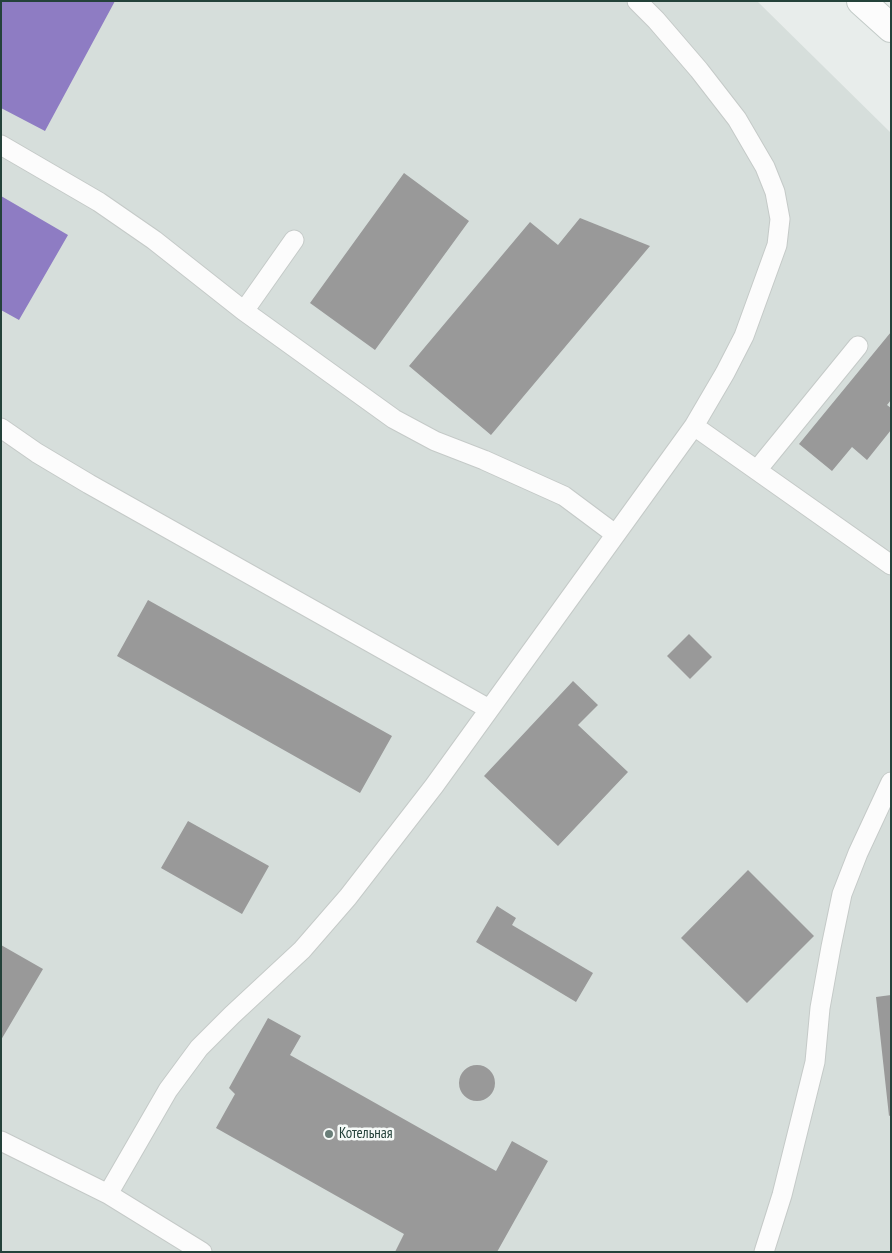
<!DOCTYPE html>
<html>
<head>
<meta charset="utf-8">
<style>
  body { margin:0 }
  #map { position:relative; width:892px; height:1253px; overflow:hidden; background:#e8edeb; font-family:"PT Sans Narrow",sans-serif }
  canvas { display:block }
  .frame { position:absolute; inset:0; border:2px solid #24423a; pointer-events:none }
</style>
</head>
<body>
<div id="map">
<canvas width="892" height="1253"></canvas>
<div class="frame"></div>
</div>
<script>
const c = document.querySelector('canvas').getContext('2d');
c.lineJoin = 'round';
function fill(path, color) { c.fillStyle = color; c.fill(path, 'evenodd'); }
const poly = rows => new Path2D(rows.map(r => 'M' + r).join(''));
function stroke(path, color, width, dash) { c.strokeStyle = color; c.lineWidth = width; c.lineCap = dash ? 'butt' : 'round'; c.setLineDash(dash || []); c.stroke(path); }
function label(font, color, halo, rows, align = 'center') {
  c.font = font + ' "PT Sans Narrow",sans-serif'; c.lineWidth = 5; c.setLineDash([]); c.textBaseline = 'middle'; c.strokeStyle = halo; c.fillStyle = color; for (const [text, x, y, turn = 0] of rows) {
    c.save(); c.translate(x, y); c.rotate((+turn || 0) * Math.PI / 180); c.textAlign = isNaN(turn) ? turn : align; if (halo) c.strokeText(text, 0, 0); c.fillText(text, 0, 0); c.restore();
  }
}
fill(poly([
  [1,1,757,1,891,133,891,1252,1,1252]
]), '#d6dedb');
fill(poly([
  [1,1,115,1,45,131,1,108],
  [1,196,68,235,19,320,1,310]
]), '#8e7cc3');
fill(poly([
  [404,173,469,221,375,350,310,303],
  [580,218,650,246,491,435,409,366,530,222,558,245],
  [891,332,891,400,887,405,891,408,891,430,867,460,852,447,832,471,799,444],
  [148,600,392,736,360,793,117,656],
  [689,634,712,657,690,679,667,656],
  [573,681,598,705,578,725,628,772,558,846,484,776],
  [188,821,269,866,242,914,161,868],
  [748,870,814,936,747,1003,681,938],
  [497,906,516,918,512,925,593,973,576,1002,476,942],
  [1,945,43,969,1,1040],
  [891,995,891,1115,889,1116,876,997],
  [268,1018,301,1036,290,1055,496,1171,512,1141,548,1161,497,1252,395,1252,404,1234,216,1128,235,1094,229,1088],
  '459 1083a18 18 0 1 1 36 0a18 18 0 1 1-36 0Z'
]), '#999');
const lane = poly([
  [1,145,99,202,154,240,244,311,394,419,435,441,484,460,564,496,615,534],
  [244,311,294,240],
  [694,426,891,565],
  [1,428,37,453,89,484,489,709],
  [757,470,858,346],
  [1,1141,108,1194,202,1252],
  [108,1194,168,1090,199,1048,232,1015,302,950,348,897,434,786,694,426,725,373,744,336,777,245,780,219,775,192,765,167,737,119,699,70,656,20,637,1],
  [764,1252,782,1195,815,1062,820,1008,831,947,842,894,858,853,891,782]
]);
const secondary = poly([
  [861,1,891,28]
]);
stroke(lane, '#c5cac8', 21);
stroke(secondary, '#c3cbc8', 30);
stroke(lane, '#fcfcfc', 19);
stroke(secondary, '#fcfcfc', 28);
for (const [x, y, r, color] of [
  [329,1134,5,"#697e78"]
]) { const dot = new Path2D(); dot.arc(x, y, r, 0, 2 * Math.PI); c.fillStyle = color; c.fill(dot); stroke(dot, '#f7fbf9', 2); }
label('15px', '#24423a', '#f7fbf9', [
  ["Котельная",339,1134]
], 'left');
</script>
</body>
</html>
